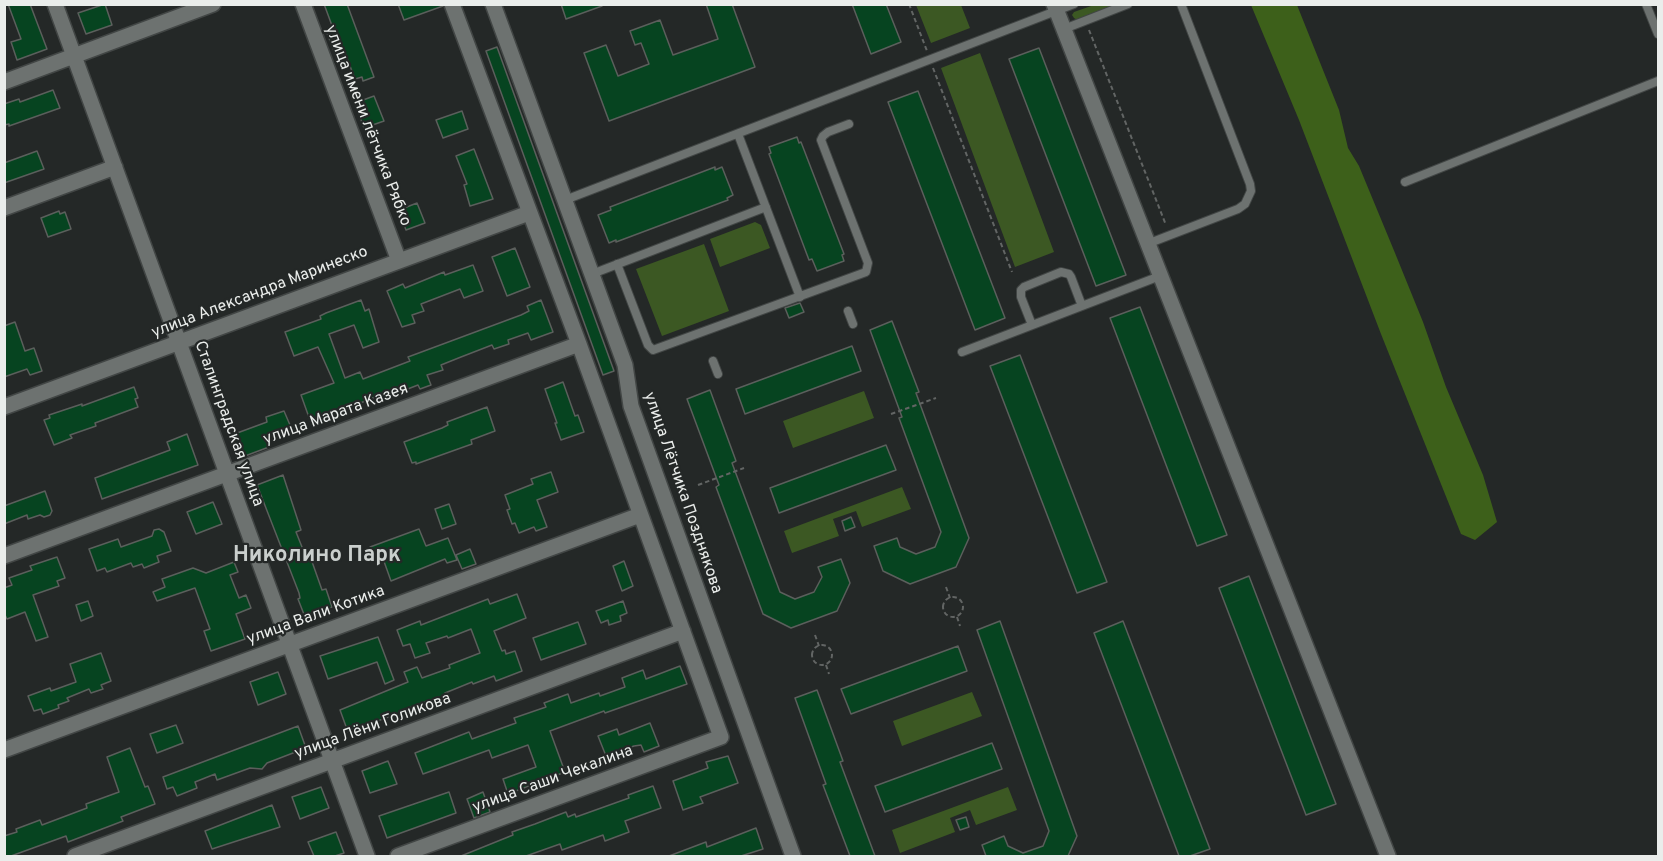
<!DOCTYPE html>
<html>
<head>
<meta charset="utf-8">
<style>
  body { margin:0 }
  #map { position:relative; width:1663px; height:861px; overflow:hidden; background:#242827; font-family:Overpass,sans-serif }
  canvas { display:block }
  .frame { position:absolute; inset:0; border:6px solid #eaedeb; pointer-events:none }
</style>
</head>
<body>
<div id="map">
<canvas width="1663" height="861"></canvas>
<div class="frame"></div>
</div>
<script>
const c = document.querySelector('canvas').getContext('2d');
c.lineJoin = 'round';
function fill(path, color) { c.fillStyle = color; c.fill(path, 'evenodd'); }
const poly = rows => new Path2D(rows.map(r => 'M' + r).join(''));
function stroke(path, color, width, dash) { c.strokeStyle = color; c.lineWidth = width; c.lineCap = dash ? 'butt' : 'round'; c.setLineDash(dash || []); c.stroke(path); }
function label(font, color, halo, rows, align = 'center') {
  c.font = font + ' Overpass,sans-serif'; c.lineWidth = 4.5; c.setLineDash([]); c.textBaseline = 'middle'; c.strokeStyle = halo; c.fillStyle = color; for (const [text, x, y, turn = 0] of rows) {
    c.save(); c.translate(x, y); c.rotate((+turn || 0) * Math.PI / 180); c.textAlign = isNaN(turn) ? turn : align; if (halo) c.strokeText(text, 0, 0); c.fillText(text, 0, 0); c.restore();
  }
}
fill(poly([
  [916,5,961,5,970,28,931,43],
  [1094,5,1117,5,1077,20,1074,18,1072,15,1074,12],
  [980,53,1054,252,1015,267,941,68],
  [755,222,761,225,770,248,720,267,710,239],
  [704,244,729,311,662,336,636,269],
  [864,391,874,418,793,448,783,421],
  [902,487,911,509,862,527,856,511,833,519,839,536,792,553,784,531],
  [972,692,982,716,902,746,893,721],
  [1008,787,1017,810,976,825,970,810,950,818,955,832,900,853,892,830]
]), '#3c5823');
fill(poly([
  [1251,5,1297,5,1339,110,1348,148,1359,166,1395,253,1423,322,1446,387,1483,475,1497,522,1475,540,1461,534,1381,334,1299,120]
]), '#3d601a');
const building = poly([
  [8,4,30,4,47,49,17,60,11,42,21,39,8,4],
  [105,4,112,25,86,34,78,13,105,4],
  [324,4,347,4,374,77,363,81,362,77,355,79,345,53,336,56,327,33,334,31,324,4],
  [398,4,443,4,443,6,404,20,398,4],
  [561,4,602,4,602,6,566,19,561,4],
  [706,4,732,4,755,67,609,121,584,53,606,45,618,76,649,64,641,43,635,45,630,31,660,20,673,55,718,39,706,4],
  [852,4,886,4,901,42,871,54,852,4],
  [497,47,614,371,603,375,486,51,497,47],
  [1039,48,1126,275,1096,286,1009,59,1039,48],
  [53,90,60,108,9,126,9,124,4,125,4,104,19,99,20,102,53,90],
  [918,91,1005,318,975,330,888,102,918,91],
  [374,96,384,121,364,128,355,103,374,96],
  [462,111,468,129,443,138,436,120,462,111],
  [797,137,799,143,801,142,844,254,842,255,844,261,817,271,812,259,809,260,769,154,771,153,769,147,797,137],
  [474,149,493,199,470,206,464,185,467,184,456,156,474,149],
  [37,151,44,169,4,183,4,163,37,151],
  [715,167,715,170,722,167,733,195,727,198,728,200,616,242,616,240,609,243,598,215,611,210,610,207,715,167],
  [417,203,425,223,406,230,399,210,417,203],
  [59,211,60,214,65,212,71,229,48,237,41,218,59,211],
  [515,248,530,287,507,296,492,257,515,248],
  [473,265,483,291,464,298,460,289,421,304,424,311,412,315,415,323,402,327,387,291,389,290,403,284,405,288,444,272,445,275,473,265],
  [361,300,365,311,369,309,379,342,363,348,354,325,329,334,345,378,360,372,363,379,410,361,408,357,521,315,529,311,527,306,541,300,553,332,531,340,528,333,508,340,509,344,494,349,492,345,461,357,441,365,443,370,427,375,431,385,420,389,418,385,382,399,380,395,311,423,301,395,334,383,318,347,294,356,285,332,321,319,320,316,326,313,361,300],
  [800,303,804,312,789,318,785,308,800,303],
  [1140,307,1227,535,1197,546,1110,318,1140,307],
  [892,321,919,392,916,393,969,538,956,567,910,584,883,571,874,546,897,538,900,547,916,554,935,547,941,532,899,418,902,417,870,330,892,321],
  [15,322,25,351,34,348,42,371,30,375,27,369,4,377,4,326,15,322],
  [852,346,861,371,745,414,736,389,852,346],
  [1020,355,1107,582,1077,593,990,366,1020,355],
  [563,382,575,416,578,415,584,432,561,440,555,423,557,423,545,389,563,382],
  [134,387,138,398,135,399,138,407,95,423,96,426,70,435,72,438,54,445,44,420,50,418,49,415,82,404,82,406,134,387],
  [710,390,736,461,732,463,780,592,795,599,814,592,822,577,818,567,841,559,850,583,837,611,791,628,763,614,716,487,719,485,687,399,710,390],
  [487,407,495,431,471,440,472,444,416,464,416,462,412,463,404,442,442,428,448,425,447,422,487,407],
  [284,411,293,432,267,441,269,447,237,459,229,436,267,422,266,417,284,411],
  [187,434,198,465,102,499,95,478,170,450,167,442,187,434],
  [886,445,896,470,779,513,770,488,886,445],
  [551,472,558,492,537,500,547,527,536,531,534,527,519,533,515,523,512,524,507,510,510,509,505,495,533,484,531,479,551,472],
  [283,475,301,530,296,532,306,557,310,556,322,590,326,589,332,607,305,617,298,599,300,598,299,593,257,485,283,475],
  [45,491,52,511,50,515,44,517,40,515,28,519,27,515,4,524,4,506,45,491],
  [213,502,222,524,196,534,187,512,213,502],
  [449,504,456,524,442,529,435,509,449,504],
  [851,517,855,527,845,531,842,521,851,517],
  [159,529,164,532,171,551,157,556,159,562,144,568,142,564,133,567,131,563,107,572,105,568,97,571,89,549,118,539,121,547,152,536,154,530,159,529],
  [419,529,426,546,448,538,457,560,447,563,445,559,391,581,381,553,373,556,370,547,419,529],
  [470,549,476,564,462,569,456,555,470,549],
  [57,557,65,578,57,581,59,586,33,595,48,637,36,641,25,612,7,619,4,613,4,588,12,585,9,578,32,570,30,566,57,557],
  [624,561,633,586,622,591,613,566,624,561],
  [234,562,238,572,230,575,239,598,246,595,251,608,236,614,245,639,211,651,204,631,210,629,195,588,157,601,153,592,165,587,162,579,193,568,206,573,234,562],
  [1249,576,1336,804,1306,815,1219,588,1249,576],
  [517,594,526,618,494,631,502,651,505,650,506,654,515,651,522,671,496,681,494,676,473,684,472,682,445,693,447,697,429,703,428,701,401,711,402,715,392,718,391,716,348,732,340,710,408,682,404,672,417,667,422,678,450,668,449,665,480,653,471,629,448,638,447,636,426,643,430,653,415,658,410,644,403,646,397,630,420,621,421,625,488,599,490,604,517,594],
  [88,601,93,616,81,621,76,605,88,601],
  [623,601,627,613,620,616,621,621,609,625,608,620,601,623,596,611,623,601],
  [1000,621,1077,836,1068,856,986,856,982,845,1004,836,1008,846,1023,853,1043,846,1049,831,977,630,1000,621],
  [1123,621,1210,849,1190,856,1179,856,1094,633,1123,621],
  [578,622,586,644,541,660,533,638,578,622],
  [378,637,394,680,385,684,377,662,328,679,320,656,378,637],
  [958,646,967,671,851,714,841,689,958,646],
  [101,653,111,681,101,685,103,689,91,693,89,689,67,698,69,701,58,705,59,708,43,714,41,709,34,711,28,696,50,688,51,691,76,682,70,664,101,653],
  [680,666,687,684,605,713,604,711,550,731,565,772,508,794,503,779,536,767,528,745,492,758,489,750,423,774,415,753,469,732,472,739,516,723,514,718,546,707,544,703,568,694,571,703,599,693,600,696,625,687,622,678,643,670,646,679,680,666],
  [278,672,286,694,258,705,250,682,278,672],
  [817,690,843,761,840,762,875,856,850,856,823,785,826,784,795,698,817,690],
  [650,723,659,746,644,752,641,745,634,746,606,756,598,736,617,729,619,735,650,723],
  [176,725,183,743,157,753,150,734,176,725],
  [298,726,306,748,267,763,262,769,250,768,217,780,215,774,195,782,197,788,177,796,173,787,167,789,163,777,298,726],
  [992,743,1002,769,885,812,875,786,992,743],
  [130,748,145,787,148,786,155,804,121,817,123,821,68,842,66,836,11,856,4,856,4,836,17,832,16,829,40,820,42,825,87,808,86,804,119,792,107,757,130,748],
  [728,756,738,783,700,797,703,803,683,810,673,781,708,768,706,762,728,756],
  [388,761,397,784,370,793,362,771,388,761],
  [653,786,661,808,625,821,629,832,605,841,603,835,562,850,560,844,526,856,461,856,513,835,512,832,535,824,566,812,568,817,575,814,576,817,629,798,628,795,653,786],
  [321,787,329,808,300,819,292,797,321,787],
  [449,792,456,813,387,838,379,816,449,792],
  [483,792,490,812,474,818,467,799,483,792],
  [272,805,280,827,212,849,205,831,272,805],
  [966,817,969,827,960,830,956,820,966,817],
  [756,828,763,849,741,856,669,856,706,842,707,847,756,828],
  [336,832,344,853,335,856,314,856,308,842,336,832]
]);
fill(building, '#064420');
stroke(building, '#5b5f5c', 1.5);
const service = poly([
  [1646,4,1658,34],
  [1064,29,1128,4],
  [738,134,800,297],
  [1405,182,1658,81],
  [565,200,1074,4],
  [1147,244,1238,209,1245,204,1251,191,1250,184,1181,4],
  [617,264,648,345,653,350,866,272,868,263,821,140,823,136,828,132,849,124],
  [592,274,766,207],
  [848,311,853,324],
  [1032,325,1021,297,1021,290,1024,287,1061,272,1069,274,1071,277,1082,306],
  [962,352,1160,276],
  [713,361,718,374]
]);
const minor = poly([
  [55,4,367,856],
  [303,4,399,261],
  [493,4,625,365,631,406,793,856],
  [1054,4,1388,856],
  [4,82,213,4],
  [4,208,115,167],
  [4,407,529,213],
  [4,556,579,344],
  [4,750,640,515],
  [75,856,683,631],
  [398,856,721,737,579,344,452,4]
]);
stroke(service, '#424645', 10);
stroke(minor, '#424645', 18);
stroke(poly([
  [909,4,927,51],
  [1089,30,1166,225],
  [933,68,1012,272],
  [891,414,936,398],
  [698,485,744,468],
  [946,587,950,598],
  '943 607a10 10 0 1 1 20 0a10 10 0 1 1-20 0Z',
  [957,617,960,626],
  [815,635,819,646],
  '812 655a10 10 0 1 1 20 0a10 10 0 1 1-20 0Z',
  [826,665,829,674]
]), '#626564', 2, [4.5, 3]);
stroke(service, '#6d7270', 8);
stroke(minor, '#6d7270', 15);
label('16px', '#eaedeb', '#242827', [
  ["улица имени лётчика Рябко",367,126,69],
  ["улица Александра Маринеско",260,293,-21],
  ["улица Марата Казея",336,415,-20],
  ["Сталинградская улица",228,424,70],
  ["улица Лётчика Позднякова",682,493,71],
  ["улица Вали Котика",316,616,-20],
  ["улица Лёни Голикова",373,727,-20],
  ["улица Саши Чекалина",553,780,-20]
]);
label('bold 22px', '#cacfcd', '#242827', [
  ["Николино Парк",317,557]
]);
</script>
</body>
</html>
